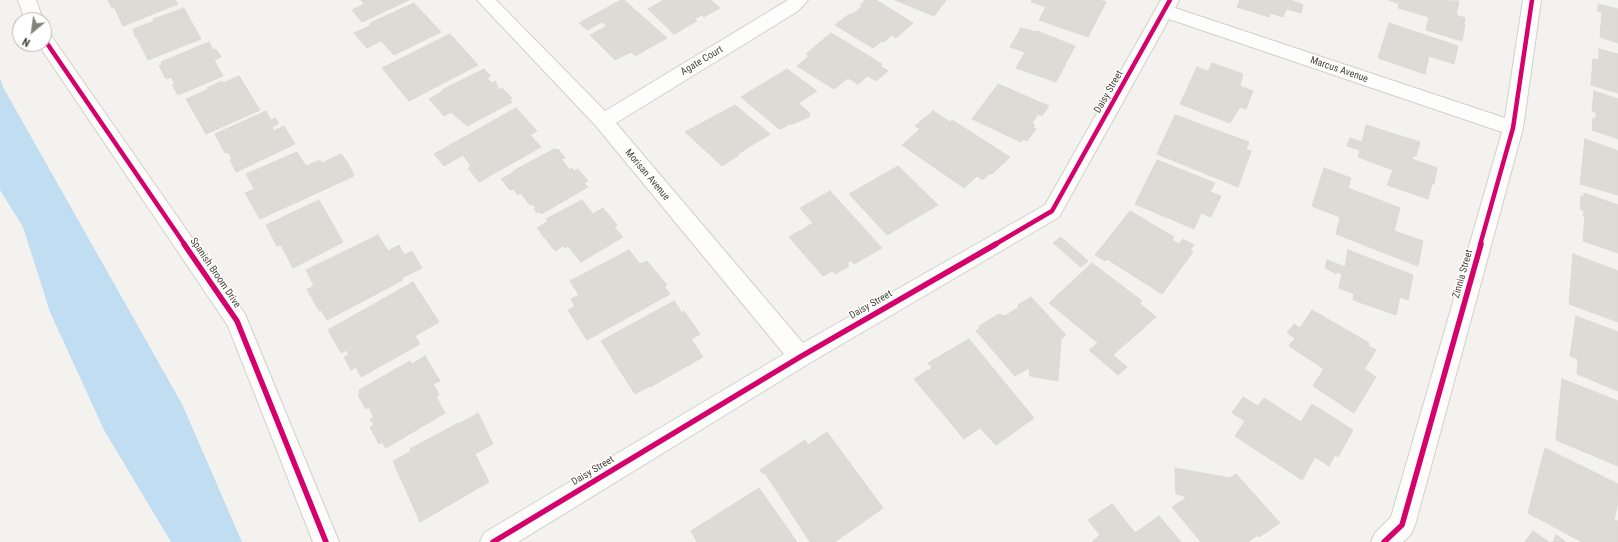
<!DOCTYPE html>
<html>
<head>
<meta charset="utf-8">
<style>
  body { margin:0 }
  #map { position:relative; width:1618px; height:542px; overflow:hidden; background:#f4f2ee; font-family:"Roboto Condensed",sans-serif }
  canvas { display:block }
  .north { position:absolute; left:12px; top:12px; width:40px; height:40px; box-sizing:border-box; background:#fff; border:1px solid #b7b4b0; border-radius:50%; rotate:209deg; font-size:11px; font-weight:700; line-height:16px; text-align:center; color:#4b4439 }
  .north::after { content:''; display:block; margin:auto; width:14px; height:18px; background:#868178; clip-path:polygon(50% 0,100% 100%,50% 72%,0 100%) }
</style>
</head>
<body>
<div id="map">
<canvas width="1618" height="542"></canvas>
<div class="north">N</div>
</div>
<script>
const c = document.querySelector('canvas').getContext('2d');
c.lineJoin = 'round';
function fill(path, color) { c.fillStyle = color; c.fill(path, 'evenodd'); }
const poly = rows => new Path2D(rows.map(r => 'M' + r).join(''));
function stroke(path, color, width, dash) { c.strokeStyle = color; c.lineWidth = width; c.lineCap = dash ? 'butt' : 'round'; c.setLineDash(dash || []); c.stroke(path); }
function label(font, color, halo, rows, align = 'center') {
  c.font = font + ' "Roboto Condensed",sans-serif'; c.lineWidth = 3; c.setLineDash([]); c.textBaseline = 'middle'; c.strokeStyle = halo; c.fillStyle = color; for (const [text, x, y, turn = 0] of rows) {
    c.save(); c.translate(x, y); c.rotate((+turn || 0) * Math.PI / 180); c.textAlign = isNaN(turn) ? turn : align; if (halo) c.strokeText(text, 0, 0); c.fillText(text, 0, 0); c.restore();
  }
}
fill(poly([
  [0,78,3,87,182,404,242,542,171,542,104,430,50,312,23,227,0,190]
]), '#c0ddf1');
const building = poly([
  [108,0,175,0,178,4,123,26,114,7,112,8,108,0],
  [361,0,409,0,362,22,352,10,364,4,361,0],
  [621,0,624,0,667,38,635,56,631,52,615,60,590,35,607,26,602,22,587,30,579,23,621,0],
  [664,0,711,0,720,8,704,17,702,15,694,19,697,21,674,34,648,9,664,0],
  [866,0,876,0,913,23,896,38,892,35,884,42,882,41,873,48,835,25,848,15,854,13,863,6,860,5,866,0],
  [895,0,946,0,934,16,895,0],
  [1032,0,1099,0,1106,2,1088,37,1039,20,1046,7,1031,2,1032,0],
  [1240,0,1290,0,1303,5,1301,13,1286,9,1283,17,1271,13,1269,17,1237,7,1240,0],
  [1389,0,1459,1,1456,15,1465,18,1464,24,1465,25,1462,41,1426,30,1429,17,1398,8,1399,4,1389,0],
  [414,3,441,32,394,55,381,41,367,48,354,33,371,25,370,23,414,3],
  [1598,4,1618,9,1618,43,1600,37,1602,12,1598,11,1598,4],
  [184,8,201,39,148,60,136,36,135,37,133,29,154,21,153,19,184,8],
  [1389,23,1458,46,1454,64,1429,56,1425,74,1378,58,1389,23],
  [1021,28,1036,32,1037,31,1075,46,1056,82,1016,68,1025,52,1010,47,1021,28],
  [831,33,882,64,880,66,888,71,876,81,868,76,858,84,848,78,834,89,797,66,809,56,806,54,831,33],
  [450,34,478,65,409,101,382,68,450,34],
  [209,42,213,50,216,49,221,57,214,60,223,76,178,95,172,85,175,84,171,77,166,79,159,66,162,64,161,62,209,42],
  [1599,49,1618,54,1618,93,1591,85,1593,59,1599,60,1599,49],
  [1212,63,1243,74,1240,86,1253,91,1246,109,1240,107,1230,123,1180,104,1197,67,1208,71,1212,63],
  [484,69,491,76,487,78,492,83,495,81,499,90,502,88,512,98,509,99,512,102,467,126,451,112,444,116,429,99,443,91,442,90,484,69],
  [787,69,817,91,798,103,810,113,809,117,793,124,789,124,781,129,778,128,741,97,787,69],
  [239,76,260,110,206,134,186,99,209,89,207,88,222,81,223,83,239,76],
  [998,84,1049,106,1042,116,1038,114,1032,123,1035,125,1033,127,1036,129,1027,141,1023,139,1021,142,972,119,998,84],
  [1594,91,1618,99,1618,139,1592,130,1593,118,1596,119,1596,112,1592,111,1594,91],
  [735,105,770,134,738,154,739,155,722,166,685,132,735,105],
  [516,108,537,131,530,135,541,147,479,182,468,168,471,166,463,155,444,166,434,154,516,108],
  [266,111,271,120,275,118,279,123,272,127,274,131,284,126,295,144,236,172,230,160,232,159,228,152,225,153,215,134,266,111],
  [933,111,950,122,952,120,1010,157,992,174,990,173,984,179,981,179,977,176,964,188,902,145,920,129,915,126,933,111],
  [1175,115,1249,142,1246,150,1251,151,1238,187,1157,154,1175,115],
  [1366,125,1420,142,1416,156,1413,156,1412,159,1437,168,1434,184,1432,184,1431,187,1428,199,1387,185,1393,170,1358,157,1360,150,1347,146,1350,138,1362,142,1366,125],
  [1585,139,1618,151,1618,195,1580,184,1585,139],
  [554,149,559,150,565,158,561,159,570,170,572,168,574,171,578,169,588,181,584,183,588,187,541,214,539,211,537,213,534,209,536,208,532,204,530,205,521,193,518,195,513,189,510,190,501,179,514,172,513,171,554,149],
  [297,152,306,166,320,160,322,163,341,154,348,163,354,176,260,219,245,193,254,189,246,174,297,152],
  [1157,160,1215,183,1210,192,1221,196,1211,217,1201,213,1194,229,1135,204,1157,160],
  [898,166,938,205,887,235,849,194,898,166],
  [1324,168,1351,178,1348,188,1400,208,1394,231,1423,241,1418,266,1336,234,1340,217,1312,206,1324,168],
  [830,191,882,248,854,264,851,261,847,263,849,266,835,274,832,271,823,276,789,237,813,223,800,208,830,191],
  [1584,193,1618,205,1618,253,1583,241,1585,216,1583,216,1584,211,1580,209,1581,196,1584,196,1584,193],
  [319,200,343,242,293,268,281,245,277,246,266,225,319,200],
  [582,200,593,214,603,208,617,225,614,227,623,237,581,262,568,246,565,248,563,246,555,251,537,228,548,221,546,219,582,200],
  [1130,211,1174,237,1172,240,1179,244,1183,239,1194,245,1190,250,1193,252,1162,294,1107,259,1105,261,1095,255,1130,211],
  [378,235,388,251,399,245,404,255,412,251,422,268,402,278,403,280,327,320,321,310,319,311,307,289,314,286,306,270,378,235],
  [1061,237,1088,261,1081,267,1053,243,1061,237],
  [629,250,640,264,647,261,667,285,664,286,670,294,587,340,568,310,575,306,571,299,579,295,570,281,629,250],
  [1348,250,1413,275,1408,300,1400,297,1396,315,1353,300,1354,294,1339,288,1342,274,1336,272,1336,274,1325,268,1327,260,1345,267,1348,250],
  [1573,254,1618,271,1618,322,1569,304,1573,254],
  [1092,263,1142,301,1139,303,1156,317,1113,355,1127,367,1118,375,1089,350,1098,343,1049,303,1092,263],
  [413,282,439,322,415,336,420,344,361,377,356,367,351,370,344,357,349,355,346,350,341,353,328,330,413,282],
  [1031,297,1066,335,1061,339,1058,381,1030,376,1029,368,1015,376,976,331,980,328,979,326,999,314,1005,316,1019,307,1018,305,1031,297],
  [674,301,682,313,684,311,700,334,691,339,703,357,650,387,650,386,635,394,601,341,674,301],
  [1312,310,1369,343,1368,346,1376,350,1364,369,1376,377,1354,413,1313,386,1324,369,1289,346,1295,338,1287,333,1294,324,1300,328,1312,310],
  [1576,316,1618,332,1618,391,1577,374,1578,359,1570,356,1576,316],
  [969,339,1034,418,996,445,980,428,964,439,914,379,932,368,928,363,969,339],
  [425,356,440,381,433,384,439,395,436,397,445,413,386,448,382,442,379,444,370,427,374,425,370,419,374,418,369,407,366,409,358,395,360,393,359,390,410,361,412,364,425,356],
  [1562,379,1618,401,1618,466,1556,440,1562,379],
  [1243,397,1258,406,1264,398,1301,422,1312,404,1353,430,1338,457,1335,455,1329,466,1315,457,1302,480,1235,436,1245,421,1232,413,1243,397],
  [478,413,493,444,475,454,489,482,420,522,393,461,411,451,410,449,458,423,459,424,478,413],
  [827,432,883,508,835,542,810,542,765,473,763,474,760,470,805,440,808,445,827,432],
  [1545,448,1618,484,1618,502,1614,520,1618,521,1618,542,1582,542,1528,513,1545,448],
  [1175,468,1230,478,1236,474,1280,523,1259,537,1258,535,1248,542,1201,542,1172,507,1186,498,1184,496,1176,494,1175,468],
  [759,488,797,542,697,542,691,531,759,488],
  [1112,504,1135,533,1159,516,1181,542,1092,542,1100,535,1088,520,1112,504],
  [1533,531,1549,542,1525,542,1533,531],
  [1556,535,1566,542,1553,542,1556,535]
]);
fill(building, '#dedbd6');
stroke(building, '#dcd9d4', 1);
const minor = poly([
  [18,0,36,0,43,20,25,20,18,0],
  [477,0,496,0,605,111,788,0,808,0,798,11,616,123,803,343,1045,205,1161,0,1179,0,1175,8,1505,118,1523,0,1541,0,1523,128,1415,525,1411,534,1403,542,1371,542,1375,533,1391,517,1502,132,1169,19,1059,217,808,364,518,542,480,542,484,533,784,354,596,126,477,0],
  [44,33,50,34,245,314,339,542,313,542,228,326,38,44,44,44,44,33]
]);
stroke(minor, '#d2d0cb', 2);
fill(minor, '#fdfdfc');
stroke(poly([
  [44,39,185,245],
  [994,245,1052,211,1170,0],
  [1480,245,1513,128,1532,0]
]), '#d6006c', 4.5);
stroke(poly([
  [184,244,237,321,326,542],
  [493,542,800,357,996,244],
  [1384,542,1402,525,1481,244]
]), '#d6006c', 5.5);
label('10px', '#4b4439', '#fff', [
  ["Agate Court",702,61,-31],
  ["Marcus Avenue",1339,70,19],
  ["Daisy Street",1109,92,-60],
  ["Morisan Avenue",647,175,50],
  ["Spanish Broom Drive",215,273,56],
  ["Zinnia Street",1463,274,-74],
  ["Daisy Street",871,305,-30],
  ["Daisy Street",593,471,-31]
]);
</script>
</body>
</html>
